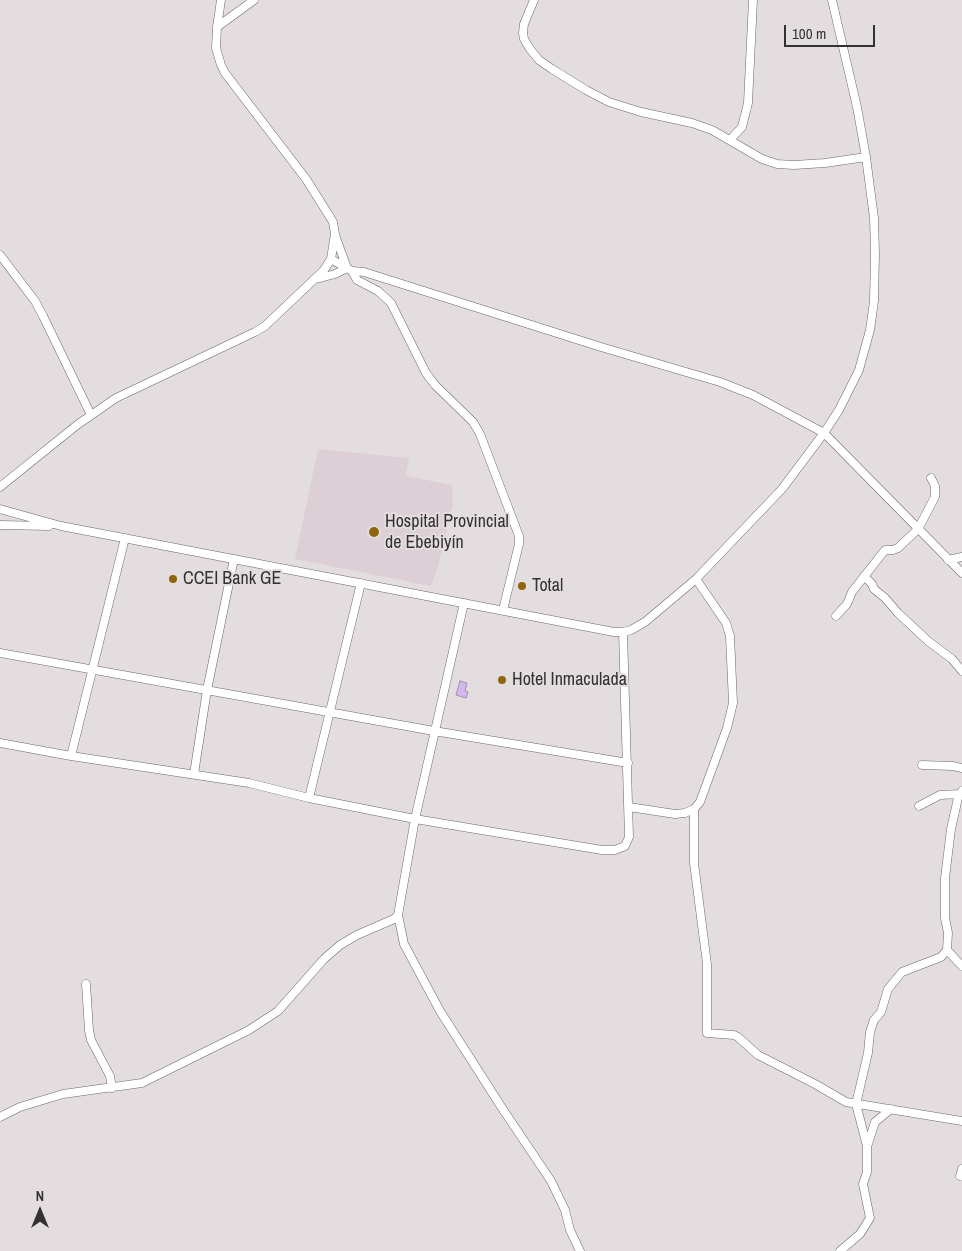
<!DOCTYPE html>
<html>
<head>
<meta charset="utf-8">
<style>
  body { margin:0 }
  #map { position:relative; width:962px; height:1251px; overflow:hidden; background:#e3dde0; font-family:"Archivo Narrow",sans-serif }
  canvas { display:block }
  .north { position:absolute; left:15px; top:1186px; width:50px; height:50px; -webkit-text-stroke:4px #e3dde0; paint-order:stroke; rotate:0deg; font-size:14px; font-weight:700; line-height:20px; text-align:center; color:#333132 }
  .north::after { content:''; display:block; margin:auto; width:18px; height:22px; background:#333132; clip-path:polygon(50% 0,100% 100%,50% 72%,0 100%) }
  .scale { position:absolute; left:784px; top:25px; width:91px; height:22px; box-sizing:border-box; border:2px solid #333132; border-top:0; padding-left:6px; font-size:15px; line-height:18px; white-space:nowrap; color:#333132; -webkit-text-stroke:4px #e3dde0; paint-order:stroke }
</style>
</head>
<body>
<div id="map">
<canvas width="962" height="1251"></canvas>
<div class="north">N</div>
<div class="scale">100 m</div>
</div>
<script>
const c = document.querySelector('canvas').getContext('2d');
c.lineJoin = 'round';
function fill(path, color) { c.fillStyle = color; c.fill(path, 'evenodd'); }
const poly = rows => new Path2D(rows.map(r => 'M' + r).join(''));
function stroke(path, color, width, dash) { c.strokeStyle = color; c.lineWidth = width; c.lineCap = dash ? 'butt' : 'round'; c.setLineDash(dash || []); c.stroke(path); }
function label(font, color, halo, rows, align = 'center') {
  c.font = font + ' "Archivo Narrow",sans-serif'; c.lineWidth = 4; c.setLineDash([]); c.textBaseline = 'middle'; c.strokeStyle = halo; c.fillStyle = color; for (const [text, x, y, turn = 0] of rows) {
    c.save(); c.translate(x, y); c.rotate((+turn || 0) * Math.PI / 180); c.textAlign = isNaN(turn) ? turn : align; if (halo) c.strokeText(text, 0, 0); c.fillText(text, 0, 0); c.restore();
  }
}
fill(poly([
  [318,449,409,458,406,476,452,485,453,505,437,570,431,586,295,559]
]), '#ddcfd6');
const water = poly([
  [460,681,467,683,465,691,468,692,466,698,456,695,460,681]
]);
fill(water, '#d3b6ea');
stroke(water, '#a38eb3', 1);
const minor = poly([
  [534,0,524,24,523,33,524,39,530,49,539,60,552,69,586,90,609,102,641,112,692,123,712,130,762,159,777,164,794,165,825,163,866,157],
  [217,27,254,0],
  [730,140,742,127,748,103,753,0],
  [0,255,35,301,43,316,91,415],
  [331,259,352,271,364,272,601,347,720,382,753,395,824,433,962,573],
  [352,271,357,280,378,291,391,303,426,373,435,385,473,422,480,434,519,536,519,544,503,610],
  [316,279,335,274,347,268,335,235],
  [0,487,77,425,116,398,255,332,265,326,324,270,331,259,335,234,333,222,330,217,306,179,225,73,221,65,216,48,217,27,221,0],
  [0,509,61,526,614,632,623,632,631,630,645,622,696,579,782,489,824,433,839,410,859,370,870,330,874,301,875,254,874,218,866,157,857,107,832,0],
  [0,525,49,526],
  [948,560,962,557],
  [864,576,872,584,874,589,885,598,898,613,928,641,952,659,962,671],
  [836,616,847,604,852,592,885,550,893,550,898,548,918,529,935,497,935,486,931,478],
  [0,653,434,731,628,763],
  [0,743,71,756,249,783,309,798,415,819,602,850,615,850,625,846,629,837,623,632],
  [71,756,125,538],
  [922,765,953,766,962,768],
  [194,774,207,690,234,559],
  [309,798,361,583],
  [919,806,940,795,960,794],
  [629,807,675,814,685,813,694,809,700,802,727,728,733,703,730,636,726,623,696,579],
  [694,809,694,863,707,964,707,1033,734,1035,738,1037,758,1055,815,1084,846,1102,962,1121],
  [398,915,404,944,440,1011,502,1108,551,1181,565,1210,570,1230,580,1251],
  [947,950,962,966],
  [86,984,89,1030,91,1040,110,1076,112,1088],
  [0,1117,20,1107,63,1094,142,1083,249,1030,278,1011,324,959,340,945,357,935,394,919,398,915,415,819,464,603],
  [868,1144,875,1122,891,1109],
  [960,1176,962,1169],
  [840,1251,860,1234,870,1218,863,1184,867,1172,867,1146,856,1104,868,1053,870,1032,874,1020,881,1012,888,989,902,972,941,957,947,950,948,933,945,918,945,878,951,829,958,798,962,791]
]);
stroke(minor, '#6c6669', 9);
stroke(minor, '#fff', 8);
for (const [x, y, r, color] of [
  [374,532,6,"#8f640b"],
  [173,579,5,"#8f640b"],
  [522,586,5,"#8f640b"],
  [502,680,5,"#8f640b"]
]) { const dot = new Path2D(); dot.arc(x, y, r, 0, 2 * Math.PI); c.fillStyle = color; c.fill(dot); stroke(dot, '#e3dde0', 2); }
label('18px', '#333132', '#e3dde0', [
  ["Hospital Provincial",385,522],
  ["de Ebebiyín",385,543],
  ["CCEI Bank GE",183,579],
  ["Total",532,586],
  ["Hotel Inmaculada",512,680]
], 'left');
</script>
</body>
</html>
